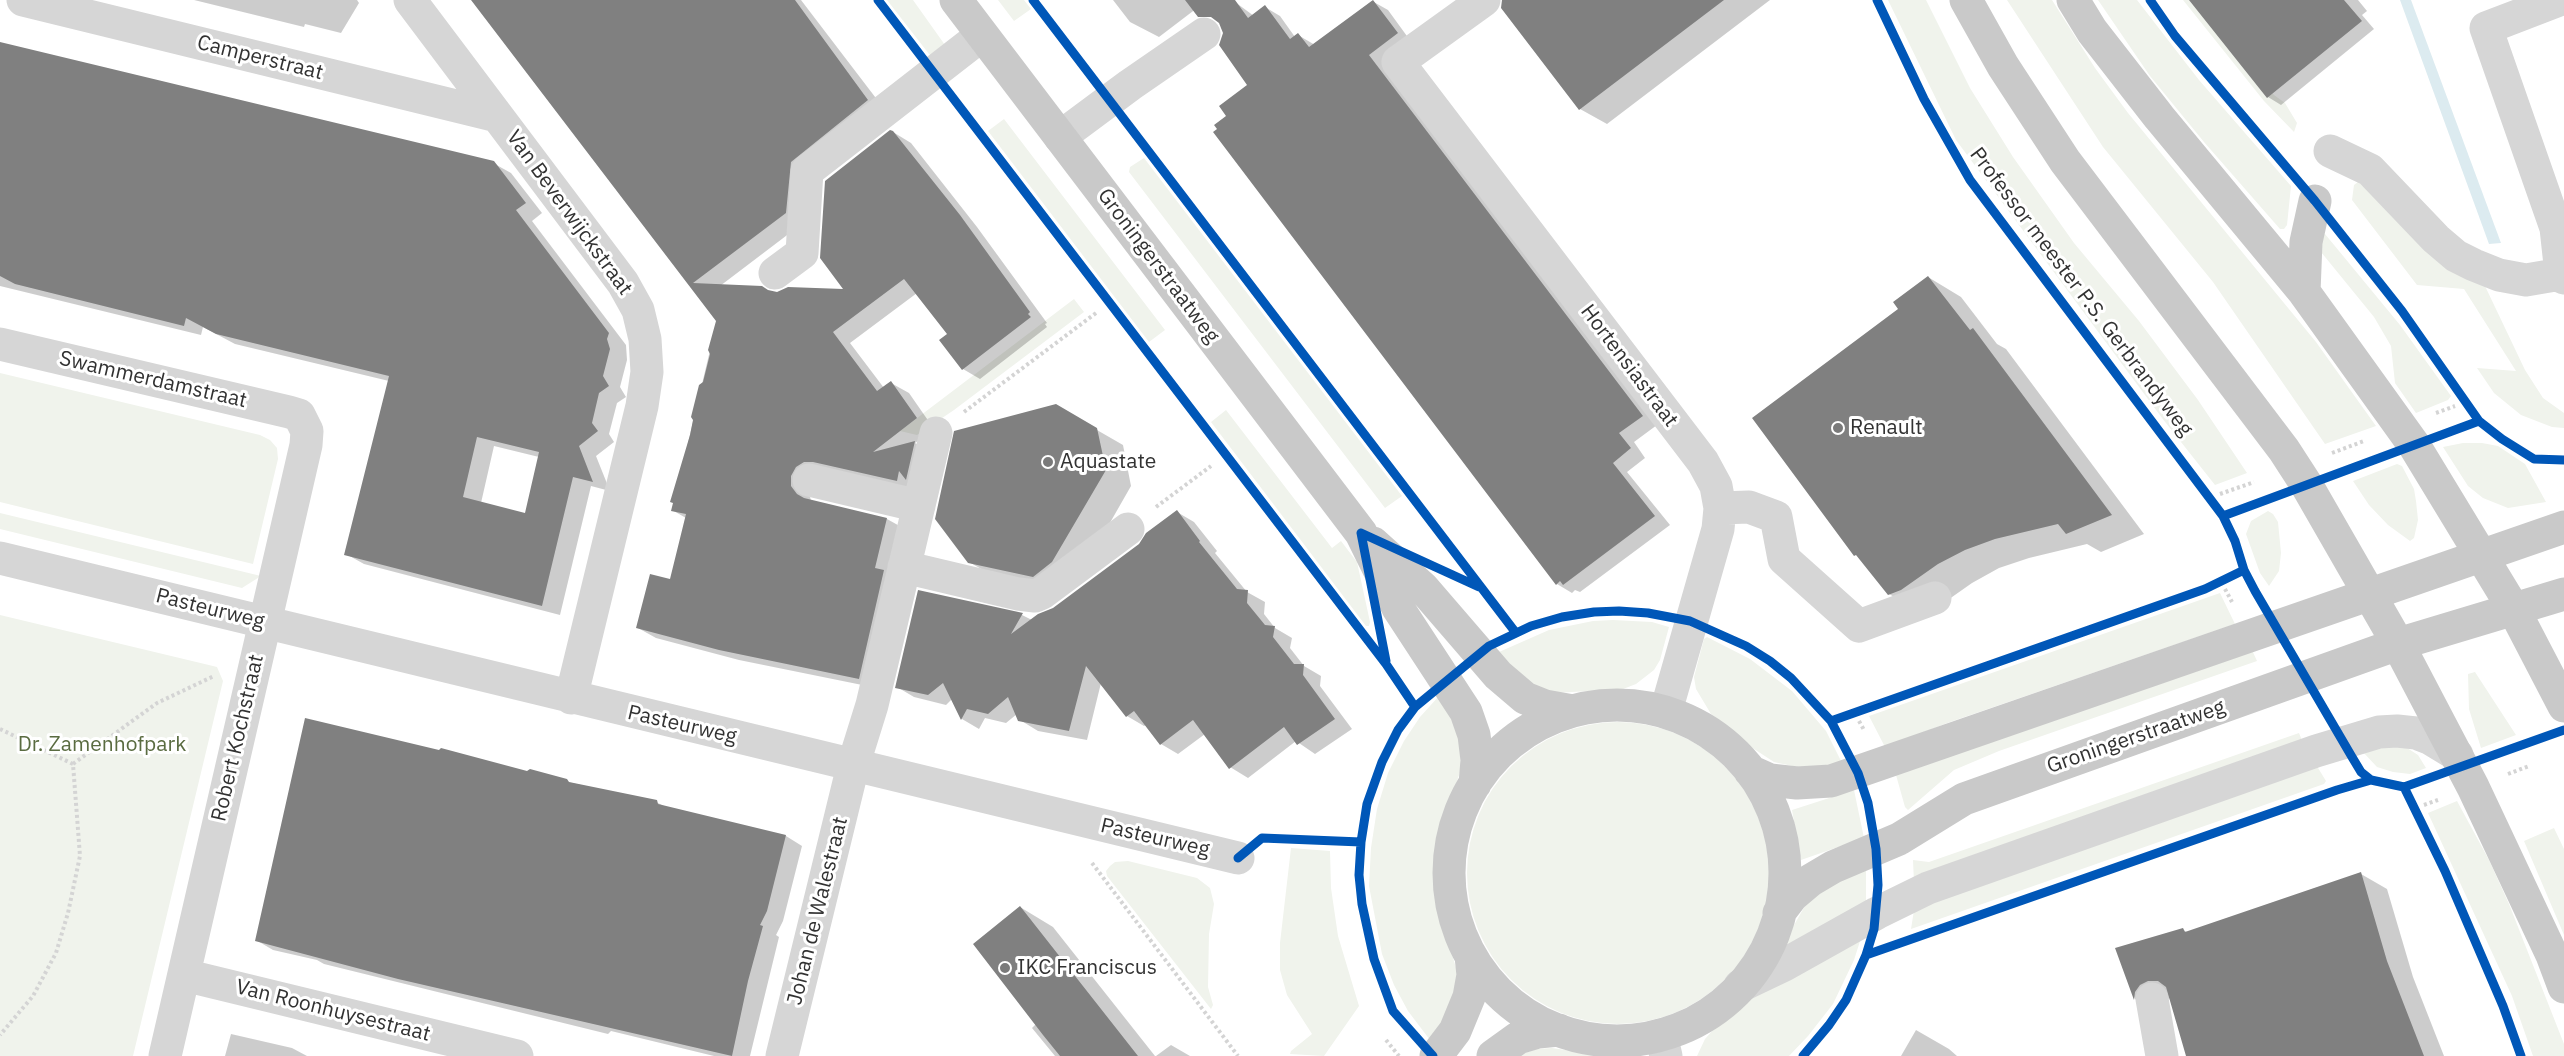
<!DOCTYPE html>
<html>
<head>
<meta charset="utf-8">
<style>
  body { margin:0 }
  canvas { display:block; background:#fff }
</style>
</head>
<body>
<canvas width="2564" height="1056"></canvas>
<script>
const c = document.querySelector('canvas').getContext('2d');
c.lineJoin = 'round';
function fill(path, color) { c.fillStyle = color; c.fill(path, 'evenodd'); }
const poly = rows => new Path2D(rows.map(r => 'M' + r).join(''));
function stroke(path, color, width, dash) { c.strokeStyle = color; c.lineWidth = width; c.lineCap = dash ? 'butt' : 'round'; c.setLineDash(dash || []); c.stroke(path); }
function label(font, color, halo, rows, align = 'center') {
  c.font = font + ' "IBM Plex Sans",sans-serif'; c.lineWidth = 6; c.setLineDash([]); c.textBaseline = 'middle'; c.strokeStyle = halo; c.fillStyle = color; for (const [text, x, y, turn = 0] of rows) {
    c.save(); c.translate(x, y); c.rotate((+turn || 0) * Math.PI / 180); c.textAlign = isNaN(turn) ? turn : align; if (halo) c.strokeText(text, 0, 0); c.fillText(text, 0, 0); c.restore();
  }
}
fill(poly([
  [887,0,913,0,945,45,932,56,929,54],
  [998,0,1024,0,1031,9,1014,21],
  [1888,0,1926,0,1970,88,2013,157,2074,243,2139,321,2198,400,2247,473,2215,485,2162,418,1956,140],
  [2007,0,2052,0,2095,68,2128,113,2316,342,2376,426,2325,444,2213,282,2103,147],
  [2098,0,2137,0,2199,80,2291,186,2287,225,2284,229,2280,229,2204,142,2150,76],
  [2183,0,2193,0,2198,5,2274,95,2285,103,2297,123,2294,132,2264,101],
  [1004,119,1165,330,1149,342,988,131],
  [1144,158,1402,496,1385,508,1129,172,1130,167],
  [2358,182,2485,286,2525,370,2543,398,2564,413,2564,428,2552,427,2521,415,2494,393,2477,368,2516,371,2464,289,2417,285,2352,200,2354,185],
  [2325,234,2400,325,2451,396,2448,400,2416,413,2395,383,2391,346,2374,317,2321,252,2318,237],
  [1074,299,1084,312,954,410,917,435,900,431],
  [0,373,260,435,270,440,277,448,278,459,253,564,0,502],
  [1226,410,1332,548,1341,541,1357,562,1370,622,1369,626,1366,626,1211,422],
  [2463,443,2482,443,2498,446,2525,464,2546,502,2508,508,2483,498,2468,486,2443,447],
  [2397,464,2402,466,2414,489,2416,501,2418,520,2414,538,2410,541,2388,525,2369,505,2353,481],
  [2268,511,2273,514,2278,522,2281,553,2279,571,2269,586,2260,573,2246,534,2251,521],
  [0,513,261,576,242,588,0,529],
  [2220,593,2235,624,1950,722,1885,747,1869,716],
  [0,615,213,666,217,667,223,681,133,1056,0,1056],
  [1613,620,1652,622,1669,627,1660,660,1654,670,1636,684,1623,689,1555,693,1533,686,1510,671,1499,652,1549,630,1593,621],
  [1707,637,1750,659,1792,691,1826,731,1842,763,1806,769,1774,762,1751,747,1711,714,1696,689,1694,677,1704,639],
  [2252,650,2257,661,1999,751,1954,770,1908,810,1905,807,1896,775],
  [2475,672,2516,735,2481,748,2469,709,2468,674],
  [1439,696,1459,734,1461,769,1440,832,1435,874,1438,908,1457,971,1456,989,1453,1005,1430,1040,1408,1011,1394,985,1382,954,1369,886,1371,848,1377,809,1388,773,1404,741,1420,717],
  '1467 873a151 151 0 1 1 302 0a151 151 0 1 1-302 0Z',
  [2299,733,2303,743,1914,883,1913,860,1929,862],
  [2404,746,2418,755,2426,768,2410,774,2393,772,2377,767,2362,751,2363,748],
  [2315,763,2326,781,2324,784,1911,929,1915,904],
  [1854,790,1864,838,1801,860,1792,810],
  [2457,801,2489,860,2509,904,2564,1044,2564,1056,2533,1056,2512,996,2428,813],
  [2554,828,2564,849,2564,935,2524,841],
  [1291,848,1330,851,1331,888,1338,936,1359,1006,1324,1056,1290,1054,1291,1051,1312,1034,1287,995,1280,970,1280,943],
  [1128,861,1197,878,1210,888,1214,904,1209,934,1208,987,1213,1005,1211,1009,1107,876,1106,871,1110,866,1115,862],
  [1866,870,1866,908,1783,951,1789,934,1806,904,1825,887],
  [1862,935,1854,960,1833,1004,1808,1036,1789,1056,1697,1056,1705,1039,1713,1030,1759,990],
  [1552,1048,1593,1054,1618,1056,1515,1056,1537,1049]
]), '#f0f3ec');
fill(poly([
  [2400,0,2411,0,2501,243,2489,244]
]), '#dcebf0');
fill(poly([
  [194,0,357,0,359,3,341,33,305,24,304,27],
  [473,0,801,0,885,110,808,172,803,223,720,286,777,293,846,291,893,132,911,143,977,227,1047,323,1045,324,1047,327,980,379,963,369,949,334,917,293,850,343,884,388,891,383,909,393,934,429,915,443,932,453,915,491,808,487,811,501,887,519,905,529,877,688,739,660,656,638,638,628,671,580,686,518,672,510,717,321],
  [1113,0,1197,0,1201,5,1159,37,1130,22],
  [1522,0,1770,0,1607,124,1580,109,1506,12],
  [2212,0,2358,0,2367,11,2362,15,2374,29,2281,105,2268,97,2199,10],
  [1372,1,1388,10,1412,43,1384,64,1657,425,1634,442,1645,458,1627,472,1670,525,1580,592,1575,590,1572,593,1557,584,1228,116,1249,85,1235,2,1254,16,1265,7,1280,16,1295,37,1298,35,1315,45],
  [0,44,493,163,511,173,542,213,532,221,626,345,627,360,620,387,626,397,617,403,609,434,614,442,596,456,610,491,591,486,560,615,364,564,346,554,389,381,235,344,203,327,201,335,0,286],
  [494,446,539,457,526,514,481,503],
  [1928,277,1961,297,1997,344,2006,349,2144,534,2101,552,2087,544,2029,558,1999,568,1972,583,1935,609,1923,613,1889,594,1900,309],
  [1057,407,1123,445,1131,486,1079,577,1059,591,997,578,969,562],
  [1177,512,1194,522,1217,551,1215,553,1247,592,1265,602,1264,614,1275,628,1292,638,1290,648,1304,666,1321,676,1320,686,1352,729,1315,754,1296,741,1248,778,1230,767,1205,734,1178,754,1161,744,1146,725,1144,726,1127,716,1101,683,1087,740,1038,731,1020,720,1017,714,1006,723,985,718,979,729,962,719,952,699,946,705,914,697,897,687,920,591,1022,615,1032,620,1054,609,1140,545],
  [528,773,656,802,666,807,786,836,802,846,783,921,776,935,779,937,750,1056,714,1056,611,1031,608,1034,324,964,317,960,273,950,256,940],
  [2361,874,2387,889,2413,977,2444,1056,2188,1056,2172,997,2166,1000,2160,1014,2135,999,2117,949,2183,930,2189,933],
  [1020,907,1053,927,1155,1056,1055,1056,1032,1028,1036,1024],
  [1916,1030,1949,1049,1957,1056,1901,1056],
  [231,1034,292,1048,307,1056,225,1056],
  [1171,1045,1190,1056,1156,1056]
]), '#0003');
fill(poly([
  [471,0,795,0,868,100,791,162,786,213,693,283,762,286,768,290,777,292,788,287,843,289,820,258,825,181,890,130,893,131,960,215,1030,312,1028,314,1031,317,962,370,939,340,947,334,904,279,833,332,877,391,891,381,917,418,873,452,915,441,906,480,899,471,897,481,813,462,804,462,796,467,791,476,791,486,797,494,804,498,887,518,875,568,884,570,859,679,719,650,636,628,650,574,670,579,686,514,671,511,673,503,670,502,690,435,693,420,691,417,699,385,703,382,710,354,708,350,716,321],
  [1185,0,1235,0,1248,18,1265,5,1290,39,1298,33,1309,47,1373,0,1398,33,1369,55,1643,416,1619,433,1631,448,1613,463,1655,516,1563,585,1560,581,1556,585,1213,132,1217,129,1214,125,1226,116,1219,106,1247,85,1219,45,1223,33,1219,23,1211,17,1198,17],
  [1502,0,1724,0,1579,110,1501,8],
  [2189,0,2344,0,2362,21,2267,98],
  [0,42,494,161,526,203,516,210,609,333,607,339,610,349,603,376,609,386,599,393,592,423,598,431,579,446,593,482,573,477,542,606,344,555,389,376,216,334,186,318,184,326,15,284,0,276],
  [477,437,539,452,525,513,463,497],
  [1928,276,1970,330,1973,328,2112,515,2066,534,2058,524,1995,539,1965,550,1938,564,1901,590,1888,595,1856,555,1854,556,1752,418,1898,309,1893,302],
  [1056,404,1097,428,1106,470,1052,562,1033,577,968,563,935,519,954,431],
  [1177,510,1200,541,1199,542,1237,589,1248,590,1247,603,1265,625,1275,626,1273,637,1294,664,1304,664,1303,675,1335,719,1297,745,1284,727,1229,769,1193,720,1160,745,1134,711,1126,717,1086,666,1069,731,1018,721,1008,697,988,714,967,709,961,720,943,683,928,695,895,688,918,590,1023,613,1011,634,1038,614,1053,608,1139,544,1146,533],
  [305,718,439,750,441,748,527,771,530,769,567,779,569,782,657,800,658,804,786,835,767,911,760,925,763,926,748,981,732,1056,398,979,255,941],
  [2361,872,2387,961,2424,1056,2186,1056,2166,987,2158,981,2148,981,2140,985,2135,992,2134,1000,2115,948,2183,928,2185,932],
  [1020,906,1138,1056,1060,1056,1043,1035,973,944]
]), '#808080');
stroke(poly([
  [964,412,1096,313],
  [2436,413,2455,406],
  [2332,453,2364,441],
  [2220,494,2254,482],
  [1156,507,1211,466],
  [2225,589,2232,602],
  [1859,721,1864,730],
  [0,729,73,764,80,856,68,913,56,953,33,996,0,1035],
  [73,764,157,703,214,676],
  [2508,774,2529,766],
  [2424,805,2438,800],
  [1092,863,1238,1056],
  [1386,1040,1399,1056]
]), '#d4d4d4', 4, [3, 3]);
stroke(poly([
  [23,0,497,116],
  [410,0,623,283,638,310,645,339,647,372,642,406,571,698],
  [1484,0,1398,62,1703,462,1716,486,1720,508,1718,529,1666,711],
  [2559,0,2486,28,2556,228,2561,274,2564,278],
  [1060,137,1130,85,1204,34],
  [2330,151,2370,170,2436,239,2456,256,2474,265,2499,275,2526,280,2561,274],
  [775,273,802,253,807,171,982,35],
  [0,344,289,412,299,415,307,431,306,445,165,1056],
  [809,480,919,506],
  [1720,508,1749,507,1776,517,1784,559,1859,626,1935,598],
  [0,558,1238,858],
  [904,567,1018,594,1035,596,1042,593,1128,529],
  [184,975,517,1056],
  [1740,986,1784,965,1877,913,1928,888,2316,751,2379,732,2397,731,2416,733,2429,738,2457,755],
  [2152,999,2162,1056],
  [1661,1035,1666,1056],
  [782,1056,853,766,872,705,936,433]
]), '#d6d6d6', 33);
stroke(poly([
  [956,0,1361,533,1398,608,1466,712,1474,735,1477,760,1475,784],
  [1966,0,2003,66,2065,161,2284,450,2306,484,2398,644,2473,787,2552,955,2564,987],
  [2073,0,2092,31,2159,117,2304,292,2414,445,2513,608,2564,706],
  [2304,292,2306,242,2315,201],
  [1373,543,1423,588,1498,675,1525,698,1545,706,1573,711],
  '1449 873a168 168 0 1 1 336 0a168 168 0 1 1-336 0Z',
  [1750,771,1770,780,1797,783,1831,781,2564,527],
  [1779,913,1792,896,1811,880,1833,867,1899,839,1964,799,2398,644,2564,594],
  [1436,1056,1455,1031,1469,997,1473,975,1471,956],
  [1493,1056,1518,1038,1538,1032,1559,1030]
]), '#c9c9c9', 33);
stroke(poly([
  [878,0,1386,664,1415,707],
  [1033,0,1516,633],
  [1877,0,1924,99,1970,180,2223,516,2235,541,2244,570,2255,591,2352,757,2361,772,2371,780],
  [2150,0,2175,36,2315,201,2402,311,2479,421,2502,439,2534,459,2564,460],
  [2223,516,2479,421],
  [1361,533,1386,661],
  [1361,533,1479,587],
  [1831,721,2205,589,2244,570],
  [2404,787,2445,871,2503,1006,2521,1056],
  [1238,858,1262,838,1361,842],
  [1866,955,2337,790,2371,780,2404,787,2564,730],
  [1433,1056,1393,1011,1374,959,1362,904,1359,875,1361,842,1367,804,1382,762,1398,730,1415,707,1489,646,1531,626,1562,617,1594,612,1619,611,1648,613,1690,621,1746,646,1770,661,1791,678,1831,721,1858,773,1868,803,1876,849,1878,885,1874,929,1866,955,1846,1000,1829,1025,1803,1056]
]), '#0057b8', 9);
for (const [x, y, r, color] of [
  [1838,428,6,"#7a7a7a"],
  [1048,462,6,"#7a7a7a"],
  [1005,968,6,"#7a7a7a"]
]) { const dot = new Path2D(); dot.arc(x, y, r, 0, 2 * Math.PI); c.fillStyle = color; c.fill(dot); stroke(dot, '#fff', 2); }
label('21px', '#323232', '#fff', [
  ["Camperstraat",260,58,14],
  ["Van Beverwijckstraat",569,213,54],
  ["Groningerstraatweg",1158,266,53],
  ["Professor meester P.S. Gerbrandyweg",2081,292,53],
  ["Hortensiastraat",1629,366,53],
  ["Swammerdamstraat",153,380,13],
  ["Pasteurweg",210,609,14],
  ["Pasteurweg",682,725,13],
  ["Groningerstraatweg",2136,737,-19],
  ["Robert Kochstraat",238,738,-77],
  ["Pasteurweg",1155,838,13],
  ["Johan de Walestraat",818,911,-76],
  ["Van Roonhuysestraat",333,1011,14]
]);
label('21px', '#323232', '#fff', [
  ["Renault",1850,428],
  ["Aquastate",1060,462],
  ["IKC Franciscus",1017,968]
], 'left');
label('21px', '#5a6c41', '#fff', [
  ["Dr. Zamenhofpark",102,745]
]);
</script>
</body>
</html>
